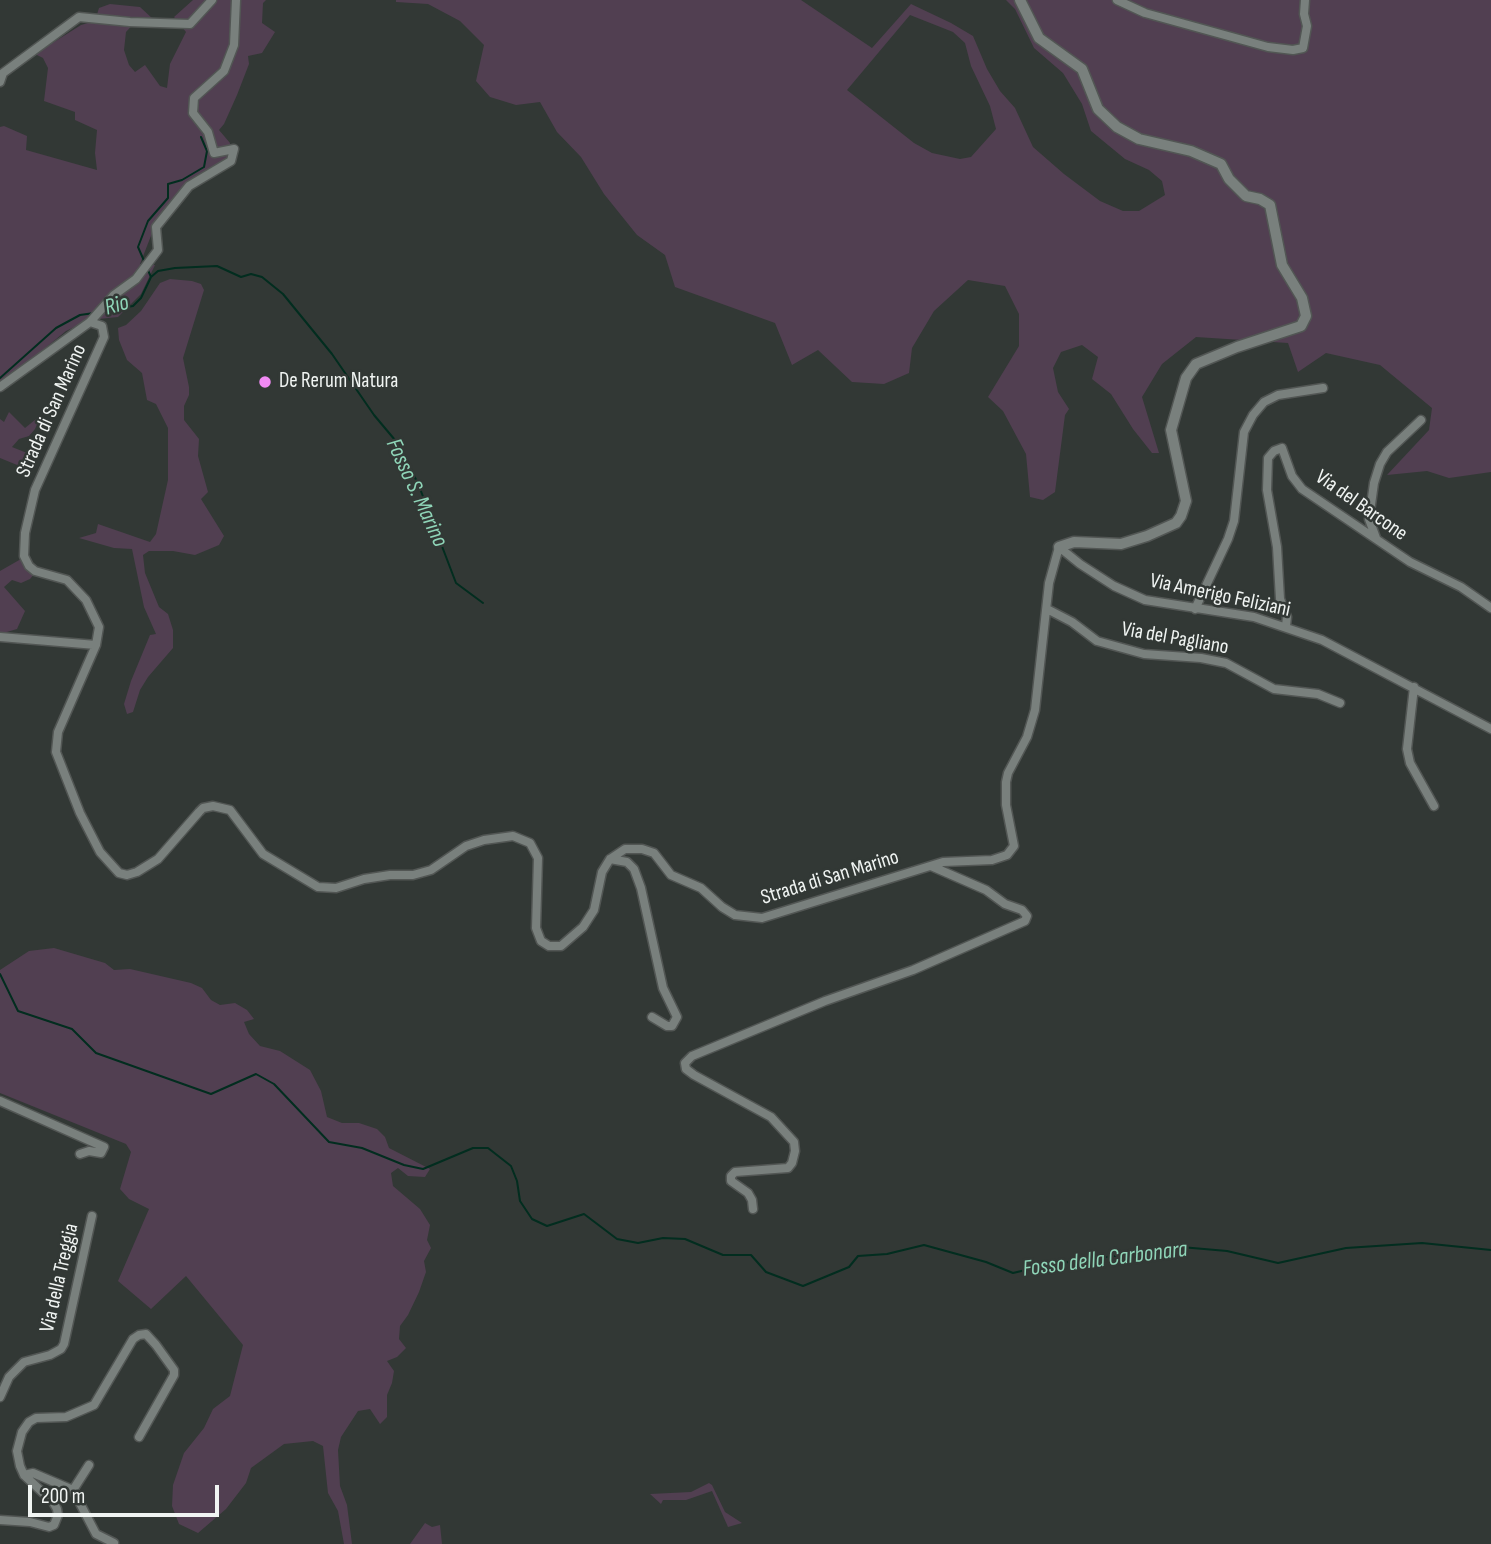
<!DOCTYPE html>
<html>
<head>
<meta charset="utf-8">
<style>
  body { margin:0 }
  #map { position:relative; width:1491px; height:1544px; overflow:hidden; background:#323835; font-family:"Sofia Sans Condensed",sans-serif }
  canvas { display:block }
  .scale { position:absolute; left:28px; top:1485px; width:191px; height:32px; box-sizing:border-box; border:4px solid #f0f4f2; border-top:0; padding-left:9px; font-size:21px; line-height:24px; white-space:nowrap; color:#f0f4f2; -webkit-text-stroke:5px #323835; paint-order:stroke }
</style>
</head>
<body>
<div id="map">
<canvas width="1491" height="1544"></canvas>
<div class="scale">200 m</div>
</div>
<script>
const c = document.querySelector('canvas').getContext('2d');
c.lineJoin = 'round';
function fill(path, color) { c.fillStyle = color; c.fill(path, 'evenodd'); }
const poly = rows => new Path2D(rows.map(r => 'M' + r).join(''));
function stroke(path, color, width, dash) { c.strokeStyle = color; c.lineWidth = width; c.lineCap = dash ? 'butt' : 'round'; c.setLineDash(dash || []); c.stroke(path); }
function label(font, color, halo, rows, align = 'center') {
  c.font = font + ' "Sofia Sans Condensed",sans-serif'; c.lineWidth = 5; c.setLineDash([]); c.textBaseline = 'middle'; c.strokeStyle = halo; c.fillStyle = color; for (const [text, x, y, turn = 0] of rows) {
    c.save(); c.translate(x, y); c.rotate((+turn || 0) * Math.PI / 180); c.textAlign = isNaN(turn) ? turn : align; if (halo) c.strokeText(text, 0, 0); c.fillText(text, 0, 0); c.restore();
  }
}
fill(poly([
  [193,0,266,0,263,3,262,23,275,32,262,53,248,56,249,64,237,95,224,124,219,130,230,143,229,157,191,182,156,223,140,264,155,265,141,294,118,317,89,320,66,331,0,385,0,127,4,126,27,136,26,150,97,170,95,153,97,130,75,120,75,112,44,101,48,68,43,58,35,54,81,25,95,21,99,8,110,4,140,7,153,19,139,18,126,32,124,50,129,65,135,72,145,65,160,86,167,88,170,64,186,32,174,17],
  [396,0,801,0,872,48,911,4,951,23,973,36,987,69,1000,91,1015,108,1033,147,1064,174,1100,201,1123,211,1139,211,1165,195,1162,181,1149,170,1125,159,1091,131,1082,104,1063,73,1034,48,1015,9,1006,0,1491,0,1491,472,1449,478,1427,471,1387,475,1429,430,1432,408,1380,365,1326,353,1298,372,1288,343,1196,337,1162,364,1142,397,1159,453,1152,453,1133,429,1111,394,1092,379,1098,357,1082,345,1061,352,1053,368,1058,392,1069,409,1065,415,1055,492,1043,500,1030,497,1026,454,1003,411,988,397,1019,346,1019,314,1005,286,968,280,934,311,912,348,909,373,884,384,852,382,818,350,792,365,775,323,675,287,665,255,637,235,604,194,581,157,557,132,540,102,516,105,490,97,476,81,484,45,460,21,428,4,396,2],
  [910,15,953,32,965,43,971,66,990,106,996,129,971,157,960,159,932,153,914,143,847,90],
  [170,279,192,281,201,284,204,290,183,358,189,387,189,395,184,406,184,420,199,439,198,456,208,492,201,499,224,536,219,545,195,555,173,551,149,551,143,555,145,573,159,607,168,614,173,630,173,648,148,677,140,690,133,712,127,714,124,704,131,681,150,635,156,634,144,607,132,549,114,548,79,538,96,533,98,524,150,542,156,534,168,480,168,428,156,404,147,400,142,373,127,360,119,340,118,328,126,325,141,311,160,283],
  [9,412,25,428,41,415,35,429,29,436,19,439,12,447,27,453,25,460,33,466,29,473,22,467,0,458,0,419,4,422],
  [21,559,35,573,30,579,21,583,12,580,4,587,25,611,17,629,0,634,0,571],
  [54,948,105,963,114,970,130,969,191,983,202,988,211,1000,220,1005,235,1003,247,1010,254,1019,244,1022,249,1034,260,1046,280,1051,310,1070,321,1091,327,1117,342,1123,359,1123,377,1129,385,1137,389,1148,430,1169,425,1177,408,1176,398,1168,391,1173,393,1186,420,1209,430,1225,427,1240,431,1248,424,1261,426,1272,419,1292,408,1315,400,1326,399,1339,406,1348,397,1357,387,1361,394,1371,392,1383,387,1395,387,1417,380,1424,370,1409,358,1411,341,1437,338,1450,340,1486,347,1505,352,1544,344,1544,338,1511,328,1493,323,1446,313,1441,284,1444,251,1468,246,1483,226,1509,198,1533,179,1524,172,1506,173,1485,184,1453,204,1428,213,1409,230,1396,243,1345,186,1276,151,1309,118,1281,149,1209,129,1199,120,1189,131,1152,126,1144,0,1093,0,970,29,951],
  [709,1483,712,1485,725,1512,742,1523,728,1527,712,1491,686,1500,663,1500,661,1504,650,1494,691,1492],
  [425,1523,432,1527,440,1525,442,1544,410,1544]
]), '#513f51');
stroke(poly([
  [145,263,138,247,148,221,168,198,168,184,182,180,204,167,207,151,201,137],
  [151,277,158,271,175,268,217,266,241,277,251,274,262,277,283,294,332,354,374,415,400,446,419,486,456,583,483,603],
  [103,311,133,306,141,298,151,277,147,268],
  [0,378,56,328,80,315,94,313],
  [0,974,18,1011,72,1029,96,1053,211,1094,256,1074,274,1084,329,1142,362,1148,404,1165,423,1169,473,1148,488,1148,511,1166,517,1181,520,1201,532,1219,547,1226,584,1214,617,1239,638,1243,663,1238,685,1239,723,1255,751,1255,766,1272,803,1286,849,1267,858,1256,887,1254,924,1245,986,1262,1013,1273,1047,1265,1181,1247,1227,1251,1278,1263,1346,1248,1422,1243,1491,1250]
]), '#022d1f', 2);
const minor = poly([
  [1117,0,1145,13,1268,47,1293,50,1303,48,1307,26,1304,14,1305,0],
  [0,82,3,73,79,17,130,22,190,24,212,0],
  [90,322,114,295,136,279,158,250,156,227,189,186,231,161,234,149,214,153,208,132,193,113,194,98,224,71,234,45,236,0],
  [0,387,90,322,102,326,104,337,35,490,25,533,24,556,29,566,35,571,67,580,86,600,99,627,96,645,58,732,56,752,80,813,100,852,119,873,127,875,137,872,158,859,199,812,203,808,213,806,230,810,263,854,318,887,336,888,364,879,390,875,413,875,431,870,466,846,484,840,513,836,530,843,538,858,536,928,541,941,549,946,561,946,583,927,594,910,602,872,610,859,625,849,642,849,654,853,671,875,701,888,722,907,735,915,762,918,943,862,992,860,1007,855,1014,846,1006,805,1006,782,1008,773,1027,737,1035,710,1049,583,1059,547,1080,564,1114,586,1145,600,1254,617,1322,640,1491,729],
  [1376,538,1369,519,1374,483,1380,464,1387,452,1421,420],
  [1047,609,1072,622,1097,641,1144,654,1201,658,1226,663,1274,689,1318,694,1340,703],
  [1195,609,1228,539,1234,521,1244,432,1253,415,1264,402,1278,395,1323,388],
  [1286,626,1287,617,1280,599,1277,547,1267,490,1268,458,1274,451,1282,448,1292,476,1302,489,1410,562,1461,587,1491,608],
  [0,637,96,645],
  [1414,687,1407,749,1410,763,1434,806],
  [610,859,627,862,634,869,641,888,663,988,677,1017,672,1026,667,1026,652,1017],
  [0,1101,104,1147,101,1153,89,1151,80,1154],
  [753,1209,752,1200,748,1193,731,1181,731,1176,735,1172,788,1168,792,1163,795,1151,794,1142,771,1117,694,1075,686,1069,685,1063,692,1056,825,1001,913,970,1025,921,1027,916,1022,910,1005,904,986,890,931,866],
  [0,1397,9,1377,24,1362,50,1355,61,1349,64,1344,92,1216],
  [24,1475,33,1473,73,1490,96,1534,114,1543],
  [73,1490,89,1465],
  [0,1520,30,1522,49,1527,54,1525,58,1515,57,1509,53,1502,24,1475,20,1466,17,1451,22,1432,29,1422,36,1418,66,1417,94,1405,133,1339,139,1335,146,1334,156,1345,174,1370,174,1375,139,1437]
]);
const tertiary = poly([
  [1020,0,1039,38,1082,69,1098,109,1117,127,1139,139,1191,151,1221,164,1229,179,1246,196,1260,199,1270,205,1282,265,1302,298,1306,316,1301,326,1237,347,1196,364,1186,378,1171,430,1186,501,1181,516,1176,523,1147,536,1121,544,1074,542,1059,547]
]);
stroke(minor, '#525654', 11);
stroke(tertiary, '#525654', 13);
stroke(minor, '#79807d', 8);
stroke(tertiary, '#79807d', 10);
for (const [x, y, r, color] of [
  [265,382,7,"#f18af4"]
]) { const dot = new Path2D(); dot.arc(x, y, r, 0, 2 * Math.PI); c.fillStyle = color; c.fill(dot); stroke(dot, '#323835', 2.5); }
label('21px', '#f0f4f2', '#323835', [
  ["De Rerum Natura",279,382]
], 'left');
label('21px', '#f0f4f2', '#323835', [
  ["Strada di San Marino",52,411,-66],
  ["Via del Barcone",1361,506,35],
  ["Via Amerigo Feliziani",1220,596,12],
  ["Via del Pagliano",1175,639,10],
  ["Strada di San Marino",830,878,-17],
  ["Via della Treggia",60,1278,-77]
]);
label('italic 23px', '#8fd5b8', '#323835', [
  ["Rio",117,306,-16],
  ["Fosso S. Marino",416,493,65],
  ["Fosso della Carbonara",1105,1260,-7]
]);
</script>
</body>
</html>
